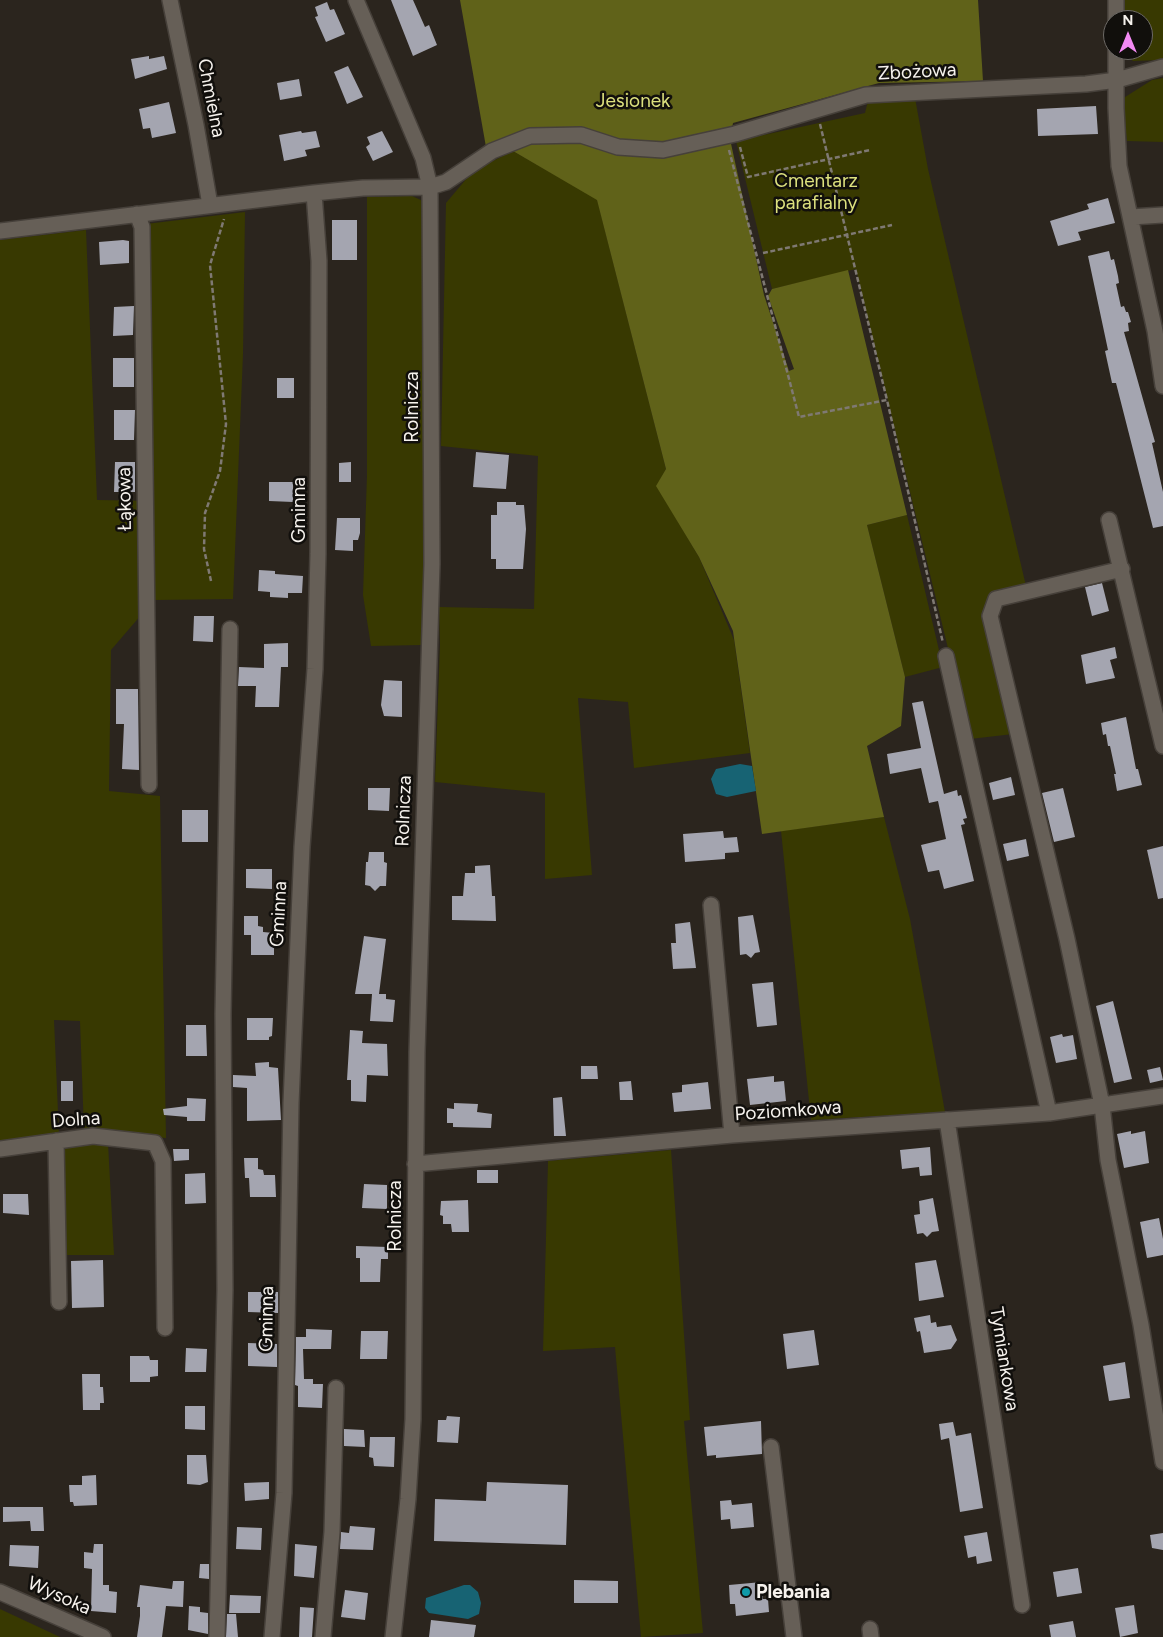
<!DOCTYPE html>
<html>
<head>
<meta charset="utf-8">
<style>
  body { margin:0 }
  #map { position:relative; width:1163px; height:1637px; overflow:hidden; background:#2b251e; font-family:Figtree,sans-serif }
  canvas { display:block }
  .north { position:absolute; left:1103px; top:10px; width:50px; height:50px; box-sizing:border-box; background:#110f0c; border:1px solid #6d6a66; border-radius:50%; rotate:0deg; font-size:14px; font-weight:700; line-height:20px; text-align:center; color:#f6f2ed }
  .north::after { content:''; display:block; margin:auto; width:18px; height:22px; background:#f28af3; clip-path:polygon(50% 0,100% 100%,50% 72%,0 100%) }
</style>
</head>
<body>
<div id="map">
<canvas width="1163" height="1637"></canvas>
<div class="north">N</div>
</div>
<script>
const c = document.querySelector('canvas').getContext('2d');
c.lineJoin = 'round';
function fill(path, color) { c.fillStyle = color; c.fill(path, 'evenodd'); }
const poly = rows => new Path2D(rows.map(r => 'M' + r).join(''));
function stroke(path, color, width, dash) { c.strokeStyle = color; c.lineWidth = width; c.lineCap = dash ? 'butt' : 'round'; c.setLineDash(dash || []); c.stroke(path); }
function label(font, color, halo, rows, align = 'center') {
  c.font = font + ' Figtree,sans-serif'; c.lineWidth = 5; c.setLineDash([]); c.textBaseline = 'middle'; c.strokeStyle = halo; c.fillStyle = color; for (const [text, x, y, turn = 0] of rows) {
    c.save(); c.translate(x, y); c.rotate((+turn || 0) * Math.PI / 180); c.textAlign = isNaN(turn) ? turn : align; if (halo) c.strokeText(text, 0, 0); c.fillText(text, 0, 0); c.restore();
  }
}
fill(poly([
  [1122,0,1163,0,1163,60,1133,61,1124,52,1143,50,1143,20,1122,20],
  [1163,78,1163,142,1127,141,1122,99,1152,80],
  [915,98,928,169,1026,586,999,600,993,609,1022,733,970,739,856,269,772,289,736,141,865,113,868,101],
  [513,151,597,199,666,469,657,486,699,557,734,640,750,753,634,768,628,702,578,698,592,875,545,879,545,793,435,782,440,645,439,607,534,609,538,456,441,446,446,203,473,171],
  [412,196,423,201,425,540,422,645,371,646,363,595,367,475,367,197],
  [245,212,243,354,233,599,154,600,111,650,109,791,160,796,166,1138,84,1131,80,1021,54,1020,59,1135,0,1142,0,240,86,230,97,500,150,501,146,224],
  [907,515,943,667,905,677,867,525],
  [884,817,910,919,945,1112,811,1120,781,831],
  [108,1143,114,1255,63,1255,61,1145],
  [671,1150,690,1420,684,1421,703,1633,641,1637,615,1347,543,1351,548,1161],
  [0,1609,60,1637,0,1637]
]), '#383901');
fill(poly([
  [460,0,978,0,983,81,879,83,733,123,730,139,764,295,789,371,794,369,768,296,772,289,848,270,907,515,867,525,905,677,901,726,867,746,884,817,762,834,733,631,699,557,656,486,666,469,597,200,513,151,486,147]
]), '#606219');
fill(poly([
  [740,764,752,766,756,791,727,797,716,794,711,779,716,769],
  [464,1585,470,1585,478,1592,481,1603,479,1614,468,1619,429,1613,425,1608,426,1598]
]), '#176373');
fill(poly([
  [391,0,413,0,425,27,429,25,437,45,413,56],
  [327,2,330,10,334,9,345,34,326,42,315,17,318,16,315,7],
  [149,56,149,59,164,56,167,69,135,79,131,59],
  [348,66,363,97,347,104,334,72],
  [299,79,302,96,280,100,277,83],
  [169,102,176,133,152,138,150,128,143,129,139,109],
  [1096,106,1098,134,1038,136,1037,109],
  [301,131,302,133,316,131,320,147,305,150,307,156,284,161,279,135],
  [382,131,393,152,373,161,366,147,370,144,367,137],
  [1108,198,1115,223,1078,232,1081,240,1058,246,1050,221,1089,209,1087,204],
  [332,220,357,220,357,260,332,260],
  [123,240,129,241,129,263,100,265,99,242],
  [1109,251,1111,260,1114,259,1118,276,1119,283,1116,284,1121,307,1124,306,1126,312,1128,312,1131,322,1128,323,1129,331,1124,332,1155,442,1152,443,1163,492,1163,526,1153,528,1116,383,1112,383,1105,351,1108,350,1088,256],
  [134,306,133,335,113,336,114,307],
  [113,358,134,358,134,387,113,387],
  [277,378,294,378,294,398,277,398],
  [114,410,135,410,134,440,114,440],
  [476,452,509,455,506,489,473,487],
  [115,462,135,462,135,492,114,492],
  [351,462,351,482,339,482,339,463],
  [269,482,293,482,293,502,269,501],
  [497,502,516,502,516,505,524,505,526,529,523,569,496,569,496,559,491,559,491,515,497,515],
  [337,518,360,518,360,533,358,540,353,540,353,551,335,550],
  [259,570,275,571,275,574,303,576,302,593,288,593,288,598,270,597,270,592,258,591],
  [1102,583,1109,611,1092,616,1085,587],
  [194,616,214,616,213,642,193,641],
  [288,643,288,667,281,667,279,707,255,707,256,686,238,686,239,667,264,668,264,644],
  [1115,647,1117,658,1110,660,1115,678,1086,684,1081,655],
  [384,680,402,681,402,717,384,716,381,705],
  [116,689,138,689,139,770,122,769,124,724,116,724],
  [923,701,944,794,957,790,958,796,961,795,967,818,963,819,965,824,961,825,974,881,944,889,939,870,928,872,921,845,946,839,938,801,929,803,921,768,890,774,887,754,921,748,912,703],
  [1126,717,1136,769,1138,769,1142,785,1117,791,1114,774,1116,774,1110,746,1108,746,1106,734,1103,735,1101,723],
  [1011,777,1015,795,993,800,989,783],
  [368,788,390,788,389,811,368,810],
  [1063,788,1075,837,1054,842,1042,793],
  [182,810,208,810,208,842,182,842],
  [723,831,724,838,737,837,739,852,725,853,725,859,685,862,683,834],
  [1026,839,1029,856,1007,861,1003,844],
  [1163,846,1163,898,1158,899,1147,850],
  [369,852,384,852,384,862,387,863,386,886,380,886,375,891,370,886,365,885,366,862,368,862],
  [490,865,492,896,495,896,496,921,452,920,452,896,463,896,465,873,475,873,475,866],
  [246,869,272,869,272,889,246,888],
  [753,915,760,952,755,953,751,958,746,954,740,955,738,917],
  [244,916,258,916,258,926,263,927,263,932,274,933,274,955,251,955,251,935,244,935],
  [690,922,696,968,673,969,671,943,676,943,675,924],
  [364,936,386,939,379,994,386,994,386,999,395,1000,393,1022,370,1021,372,994,355,994],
  [773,982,777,1025,757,1027,752,984],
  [1113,1001,1132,1079,1114,1083,1096,1006],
  [247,1018,273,1018,272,1036,269,1037,269,1040,247,1040],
  [186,1025,206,1025,207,1056,186,1056],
  [350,1030,363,1031,362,1043,387,1044,388,1076,367,1075,366,1102,351,1101,351,1080,347,1080],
  [1062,1034,1063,1037,1073,1035,1077,1059,1056,1063,1050,1037],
  [269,1062,269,1067,278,1068,281,1120,247,1121,247,1088,233,1087,233,1075,256,1076,255,1063],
  [581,1066,597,1066,598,1079,581,1079],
  [1160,1067,1163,1080,1150,1083,1147,1070],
  [774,1076,774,1082,784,1081,786,1101,750,1105,747,1079],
  [61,1081,73,1081,73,1101,61,1101],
  [631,1081,633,1100,620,1100,619,1082],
  [708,1082,711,1109,674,1112,672,1093,682,1092,682,1085],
  [562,1097,566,1136,554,1136,553,1098],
  [187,1098,206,1099,205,1121,187,1121,187,1117,164,1115,163,1109,187,1106],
  [454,1103,478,1104,477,1112,492,1114,491,1128,453,1127,453,1123,447,1123,447,1108,454,1109],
  [1131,1131,1131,1134,1145,1131,1149,1163,1124,1168,1117,1134],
  [930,1147,932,1175,920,1176,919,1167,902,1169,900,1150],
  [173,1149,189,1149,189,1160,174,1161],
  [244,1158,258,1158,258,1169,263,1170,264,1175,275,1175,276,1197,250,1197,249,1178,245,1178],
  [477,1170,498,1170,498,1183,477,1183],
  [205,1173,206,1203,185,1204,185,1174],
  [364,1184,387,1185,387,1209,362,1208],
  [3,1194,28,1194,29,1215,3,1213],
  [933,1198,939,1231,932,1232,927,1237,923,1233,917,1234,914,1215,920,1214,919,1201],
  [468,1200,469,1232,452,1232,451,1224,443,1224,443,1216,440,1215,441,1201],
  [1159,1218,1163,1239,1163,1255,1147,1258,1140,1222],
  [356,1246,388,1247,388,1259,381,1259,380,1282,360,1282,360,1258,356,1258],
  [103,1260,104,1307,72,1308,71,1261],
  [936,1260,944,1297,919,1301,915,1263],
  [248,1292,278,1292,278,1313,248,1312],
  [930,1315,931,1323,936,1322,937,1327,951,1325,957,1340,951,1349,924,1353,920,1331,917,1332,914,1318],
  [306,1329,332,1330,331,1349,303,1349,304,1379,313,1379,313,1384,323,1384,322,1408,298,1407,298,1386,295,1385,296,1337,306,1337],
  [814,1330,819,1365,787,1369,783,1334],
  [361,1331,388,1331,387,1359,360,1359],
  [248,1343,277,1344,277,1367,248,1366],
  [186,1348,207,1349,206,1372,185,1372],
  [130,1356,149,1356,150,1360,158,1360,158,1376,150,1377,150,1382,130,1382],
  [1125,1362,1130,1398,1109,1401,1103,1366],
  [82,1374,100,1374,100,1387,103,1387,104,1403,100,1403,100,1410,83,1410],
  [185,1406,205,1406,205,1430,185,1429],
  [447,1416,460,1417,458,1443,437,1442,438,1420,446,1420],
  [761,1421,762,1454,716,1458,716,1455,707,1456,704,1427],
  [953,1422,956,1436,971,1433,983,1508,960,1512,949,1438,941,1440,939,1424],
  [344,1429,364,1430,365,1447,344,1446],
  [370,1437,395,1437,394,1467,374,1466,373,1458,369,1457],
  [187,1455,206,1455,208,1482,200,1485,187,1484],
  [96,1475,97,1505,74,1506,73,1502,70,1502,69,1485,82,1485,82,1476],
  [269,1482,269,1499,245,1501,244,1483],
  [487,1482,568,1485,566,1545,434,1541,435,1499,486,1501],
  [731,1500,732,1505,752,1503,754,1527,731,1529,730,1519,721,1520,720,1501],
  [3,1507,43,1507,44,1531,31,1531,30,1521,3,1522],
  [350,1526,375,1528,373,1550,340,1549,341,1532,349,1533],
  [237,1527,262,1528,261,1550,236,1549],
  [987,1532,992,1561,977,1564,976,1556,968,1558,964,1536],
  [1163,1533,1163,1550,1152,1548,1150,1535],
  [94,1544,103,1544,103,1585,109,1585,109,1591,117,1592,116,1613,91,1611,92,1569,84,1568,84,1552,93,1553],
  [295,1544,317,1546,314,1578,294,1576],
  [10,1545,39,1546,38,1568,9,1566],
  [200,1564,209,1564,209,1579,199,1578],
  [1078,1568,1082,1593,1057,1597,1053,1572],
  [574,1580,618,1581,618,1603,574,1603],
  [173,1581,184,1581,183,1607,166,1606,162,1637,137,1637,140,1616,140,1607,137,1607,140,1585,172,1589],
  [762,1582,763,1599,768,1599,769,1612,736,1616,735,1604,730,1604,729,1585],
  [345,1590,368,1593,365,1620,341,1617],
  [230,1595,261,1596,260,1613,229,1613],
  [1134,1605,1138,1633,1120,1637,1115,1608],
  [189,1606,200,1607,200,1612,208,1613,208,1634,188,1630],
  [300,1607,314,1608,312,1637,299,1637],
  [227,1614,236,1614,238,1637,226,1637],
  [431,1620,476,1625,474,1637,429,1637],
  [1073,1621,1076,1637,1051,1637,1049,1625]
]), '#a4a5b0');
const minor = poly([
  [170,0,196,125,210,205],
  [356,0,423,158,430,187,432,564,417,1052,413,1419,408,1499,393,1637],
  [1116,0,1116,20],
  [1116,50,1116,108,1119,166,1155,331,1163,386],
  [137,214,142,227,149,785],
  [1131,217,1163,215],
  [0,231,314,193,363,188,430,187,446,182,492,151,530,136,581,135,618,147,663,150,735,134,866,95,1086,84,1117,80,1163,67],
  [1109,520,1163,746],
  [1122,569,996,599,990,616,1067,939,1102,1105,1108,1160,1141,1325,1163,1462],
  [946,656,1049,1113],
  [711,905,732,1135],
  [947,1120,1022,1605],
  [56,1141,59,1302],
  [0,1149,93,1136,155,1143,163,1161,165,1328],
  [415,1164,732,1135,1049,1113,1163,1096],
  [771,1447,794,1637],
  [0,1592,103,1637],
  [870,1629,871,1637],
  [217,1637,225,1290,223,1014,230,629],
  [272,1637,284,1493,291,1103,302,847,315,669,318,554,319,261,314,193],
  [323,1637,332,1532,336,1388]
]);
stroke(minor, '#46403a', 18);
stroke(poly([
  [820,124,887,400],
  [740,147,748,177,870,150],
  [729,150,799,417,887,400,943,643],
  [763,253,892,225],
  [211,581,204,549,205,513,220,471,226,424,210,265,224,219]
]), '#7f7973', 2.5, [5, 2.5]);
stroke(minor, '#665f57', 15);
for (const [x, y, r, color] of [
  [746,1592,5,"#0f9aa8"]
]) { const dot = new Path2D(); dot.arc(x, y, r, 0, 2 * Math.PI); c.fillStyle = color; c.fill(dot); stroke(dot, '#110f0c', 2); }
label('19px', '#f6f2ed', '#110f0c', [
  ["Zbożowa",917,72,-3],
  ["Chmielna",211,98,79],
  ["Rolnicza",412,407,-90],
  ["Łąkowa",125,499,-91],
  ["Gminna",299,510,-90],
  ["Rolnicza",404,811,-88],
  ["Gminna",279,914,-87],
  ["Poziomkowa",788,1111,-4],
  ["Dolna",76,1120,-4],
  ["Rolnicza",395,1216,-90],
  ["Gminna",267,1319,-89],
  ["Tymiankowa",1004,1359,81],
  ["Wysoka",59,1596,24]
]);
label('19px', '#dde17e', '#110f0c', [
  ["Jesionek",633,101],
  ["Cmentarz",816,181],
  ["parafialny",816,203]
]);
label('bold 19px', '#f6f2ed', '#110f0c', [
  ["Plebania",756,1592]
], 'left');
</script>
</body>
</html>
